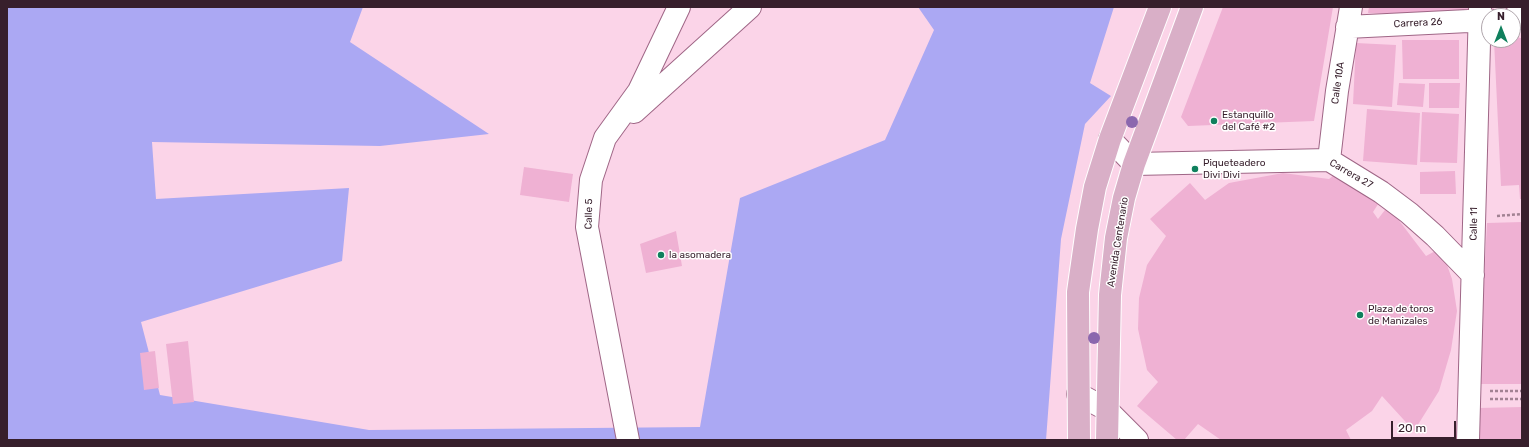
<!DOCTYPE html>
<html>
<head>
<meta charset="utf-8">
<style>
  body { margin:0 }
  #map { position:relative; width:1529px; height:447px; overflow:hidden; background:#fbd4e8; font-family:Rubik,sans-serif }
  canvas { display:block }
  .frame { position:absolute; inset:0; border:8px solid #371f2c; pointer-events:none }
  .north { position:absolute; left:1481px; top:8px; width:40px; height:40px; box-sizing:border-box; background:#fff; border:1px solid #afa5ab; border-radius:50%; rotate:0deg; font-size:11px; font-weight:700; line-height:16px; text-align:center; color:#371f2c }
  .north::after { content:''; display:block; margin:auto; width:14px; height:18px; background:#0f805d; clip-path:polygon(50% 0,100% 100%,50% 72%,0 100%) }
  .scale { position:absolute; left:1391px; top:421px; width:65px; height:18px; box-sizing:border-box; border:2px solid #371f2c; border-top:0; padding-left:5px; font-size:12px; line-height:14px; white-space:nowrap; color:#371f2c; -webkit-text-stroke:3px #fff; paint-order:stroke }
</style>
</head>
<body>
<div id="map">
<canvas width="1529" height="447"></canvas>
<div class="frame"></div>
<div class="north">N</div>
<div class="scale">20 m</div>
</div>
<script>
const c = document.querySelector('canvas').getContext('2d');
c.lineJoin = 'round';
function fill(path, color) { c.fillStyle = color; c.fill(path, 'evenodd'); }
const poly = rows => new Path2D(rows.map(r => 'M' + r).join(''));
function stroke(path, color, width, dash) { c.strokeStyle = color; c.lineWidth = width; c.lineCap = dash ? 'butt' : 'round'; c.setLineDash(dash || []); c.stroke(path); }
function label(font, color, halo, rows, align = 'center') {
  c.font = font + ' Rubik,sans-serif'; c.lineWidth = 3; c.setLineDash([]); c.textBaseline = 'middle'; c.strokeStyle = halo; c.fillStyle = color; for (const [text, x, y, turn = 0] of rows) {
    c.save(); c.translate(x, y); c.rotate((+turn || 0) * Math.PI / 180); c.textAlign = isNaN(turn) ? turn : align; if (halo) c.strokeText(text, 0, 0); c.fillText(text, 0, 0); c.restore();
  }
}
fill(poly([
  [7,7,363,7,350,42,489,134,380,146,152,142,156,199,349,188,342,261,141,322,160,395,369,430,700,427,740,198,885,140,934,30,918,7,1114,7,1090,83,1111,96,1085,124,1061,239,1046,440,7,440]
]), '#aba8f3');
fill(poly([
  [1223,7,1333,7,1314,121,1188,126,1181,117],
  [1369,7,1468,7,1468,17,1368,13],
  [1519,33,1519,38,1522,38,1522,199,1520,199,1519,185,1501,186,1494,40,1513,40,1513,34],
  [1402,40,1459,40,1459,79,1403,79],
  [1356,43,1396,45,1392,107,1353,104],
  [1399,83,1425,84,1423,107,1397,105],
  [1429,83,1460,83,1459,108,1429,108],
  [1367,109,1420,113,1417,165,1363,161],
  [1422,112,1459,114,1457,163,1420,162],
  [524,167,573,174,569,202,520,195],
  [1339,171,1382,198,1373,212,1378,219,1388,206,1426,256,1441,248,1452,279,1457,311,1451,350,1439,391,1414,431,1382,396,1372,411,1346,430,1351,440,1221,440,1198,424,1184,440,1177,440,1137,406,1158,382,1147,370,1138,329,1139,298,1147,265,1166,236,1150,219,1190,183,1205,200,1229,183,1283,173,1329,179],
  [1455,171,1456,194,1420,194,1420,172],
  [1522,222,1522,384,1479,384,1487,223],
  [676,231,682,266,646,273,640,244],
  [188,341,194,402,173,404,166,344],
  [155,351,159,388,144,390,140,353],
  [1522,407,1522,440,1478,440,1478,408]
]), '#efb1d3');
const minor = poly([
  [1513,18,1522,18],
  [1347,27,1489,20],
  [634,112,750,7],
  [1110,139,1134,164,1329,160,1381,192,1409,213,1435,236,1473,275],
  [1329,160,1337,91,1351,7],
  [1078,394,1106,409,1137,440],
  [628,440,587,227,591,180,605,138,639,91,679,7],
  [1468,440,1480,7]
]);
const major = poly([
  [1079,440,1078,292,1087,229,1095,187,1110,139,1160,7],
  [1107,440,1110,295,1116,238,1124,198,1134,164,1192,7]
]);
stroke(minor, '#9f6686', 24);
stroke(major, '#fff', 24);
stroke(poly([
  [1497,216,1522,214],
  [1490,391,1522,391],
  [1490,399,1522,399]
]), '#a28293', 2.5, [3, 2]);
stroke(minor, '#fff', 22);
stroke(major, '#d9afc7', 22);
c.fillStyle = '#8b67ae';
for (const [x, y] of [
  [1132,122],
  [1094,338]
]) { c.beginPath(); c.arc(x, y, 6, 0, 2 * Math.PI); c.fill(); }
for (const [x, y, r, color] of [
  [1214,121,4,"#0f805d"],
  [1195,169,4,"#0f805d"],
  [661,255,4,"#0f805d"],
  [1360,315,4,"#0f805d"]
]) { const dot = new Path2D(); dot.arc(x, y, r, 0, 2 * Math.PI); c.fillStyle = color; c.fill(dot); stroke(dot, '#fff', 1.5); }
label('10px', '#371f2c', '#fff', [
  ["Carrera 26",1418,23,-3],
  ["Calle 10A",1338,83,-82],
  ["Carrera 27",1351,174,30],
  ["Calle 5",589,214,-89],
  ["Calle 11",1474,224,-89],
  ["Avenida Centenario",1118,242,-81]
]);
label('10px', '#371f2c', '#fff', [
  ["Estanquillo",1222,115],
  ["del Café #2",1222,127],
  ["Piqueteadero",1203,163],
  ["Divi Divi",1203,175],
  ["la asomadera",669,255],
  ["Plaza de toros",1368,309],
  ["de Manizales",1368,321]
], 'left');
</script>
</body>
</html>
